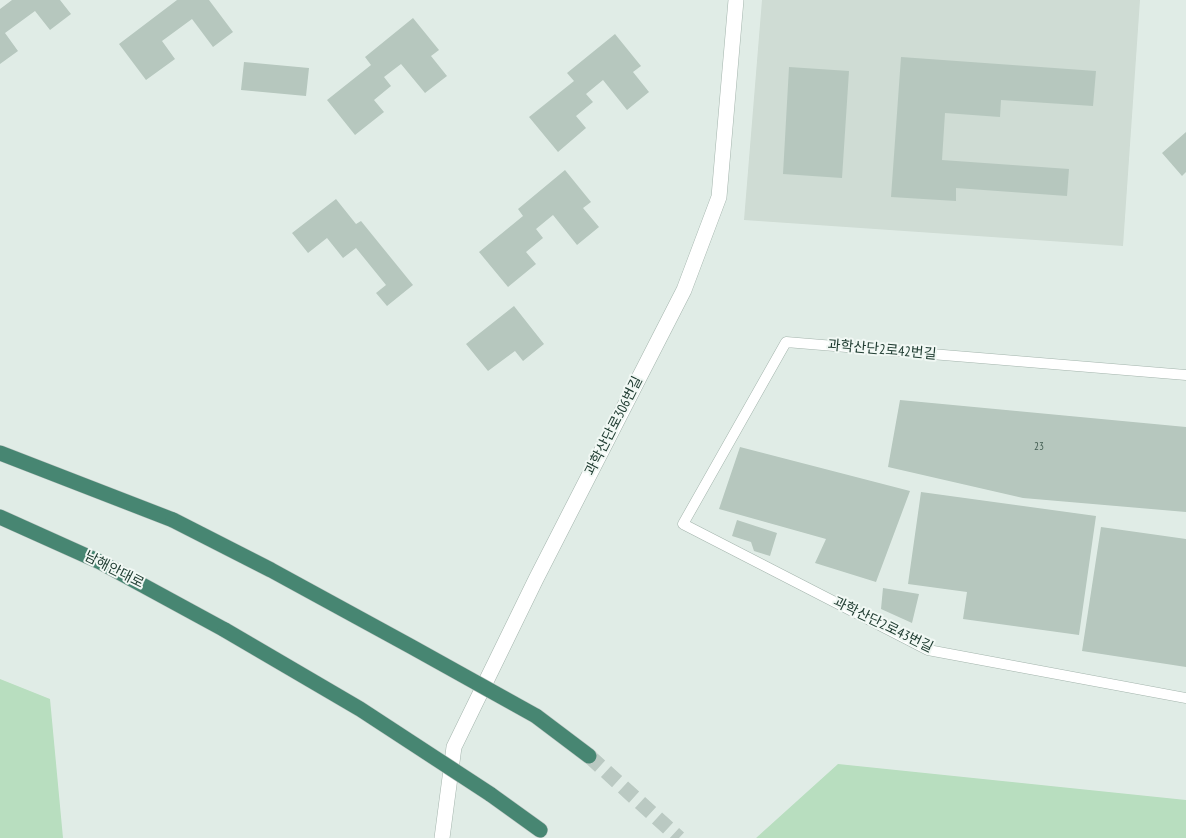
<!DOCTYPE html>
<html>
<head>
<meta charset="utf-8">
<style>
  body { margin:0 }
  canvas { display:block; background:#e0ece6 }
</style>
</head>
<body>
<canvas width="1186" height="838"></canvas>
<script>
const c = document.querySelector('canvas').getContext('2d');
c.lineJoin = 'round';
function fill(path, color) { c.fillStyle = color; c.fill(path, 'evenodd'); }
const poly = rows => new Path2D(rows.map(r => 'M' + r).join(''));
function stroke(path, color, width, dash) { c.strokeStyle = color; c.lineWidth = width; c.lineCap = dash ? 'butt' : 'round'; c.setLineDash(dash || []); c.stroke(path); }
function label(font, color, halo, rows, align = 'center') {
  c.font = font + ' "PT Sans Narrow","Noto Sans KR",sans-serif'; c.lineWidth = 4; c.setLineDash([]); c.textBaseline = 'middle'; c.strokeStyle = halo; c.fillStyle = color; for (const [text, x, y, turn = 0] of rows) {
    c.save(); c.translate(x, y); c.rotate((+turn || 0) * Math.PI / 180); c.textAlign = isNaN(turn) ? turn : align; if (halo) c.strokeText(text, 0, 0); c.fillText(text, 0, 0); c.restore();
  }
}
fill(poly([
  [762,0,1140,0,1123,246,744,220]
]), '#cfdcd4');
fill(poly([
  [0,679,50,699,63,838,0,838],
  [838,764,1186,800,1186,838,756,838]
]), '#b8debf');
fill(poly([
  [12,0,60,0,71,14,50,30,35,11,5,33,18,51,0,64,0,9],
  [177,0,209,0,233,32,213,47,192,19,162,41,175,59,146,80,119,44],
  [413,18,439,50,431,56,447,76,425,93,401,64,384,77,391,86,374,100,384,112,355,135,327,100,371,65,365,57],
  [615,34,641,66,633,72,649,92,627,110,603,80,586,94,593,102,576,116,586,128,558,152,529,117,574,81,567,73],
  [901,57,1096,71,1093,106,1001,100,1000,117,945,113,942,160,1069,169,1067,196,956,188,956,201,891,197],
  [244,62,309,68,306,96,241,90],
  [789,67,849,71,842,178,783,174],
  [1186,132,1186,172,1182,176,1162,153],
  [565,170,591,202,583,208,599,227,577,245,553,215,536,229,543,238,526,252,536,264,508,287,479,252,523,216,518,209],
  [336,199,356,224,361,221,413,285,387,306,376,293,386,285,356,248,343,258,327,238,308,253,292,233],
  [514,306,544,344,523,361,515,351,488,371,466,344],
  [900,400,1186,427,1186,512,1023,498,888,467],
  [740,447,910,491,876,582,815,563,826,539,719,509],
  [921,492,1096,516,1079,635,963,619,967,592,908,584],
  [737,520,777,533,770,556,754,551,751,542,732,536],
  [1101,527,1186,539,1186,667,1082,651],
  [883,588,919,594,912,623,881,609]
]), '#b6c7be');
stroke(poly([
  [589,756,679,838]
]), '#bac9c2', 15, [15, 8]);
const service = poly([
  [1186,375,786,342,683,524,928,650,1186,698]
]);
const minor = poly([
  [442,838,454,747,536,579,684,290,719,197,736,0]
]);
const trunk = poly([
  [0,453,173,520],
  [0,517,100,562,225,630],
  [536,716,589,756],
  [490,794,540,830]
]);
stroke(service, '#a3b4ac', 11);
stroke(minor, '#a3b4ac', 16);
stroke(trunk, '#c1c9c6', 16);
stroke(service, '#fff', 10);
stroke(minor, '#fff', 15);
stroke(trunk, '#478672', 15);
const trunkBridge = poly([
  [173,520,271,570,412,647,536,716],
  [225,630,360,709,490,794]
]);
stroke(trunkBridge, '#c1c9c6', 16, []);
stroke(trunkBridge, '#478672', 15);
label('11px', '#466055', null, [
  ["23",1039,447]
]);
label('14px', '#203d32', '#f1f8f4', [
  ["과학산단2로42번길",882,350,5],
  ["과학산단로306번길",614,426,-63],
  ["남해안대로",114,570,27],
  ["과학산단2로43번길",883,625,26]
]);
</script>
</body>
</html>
